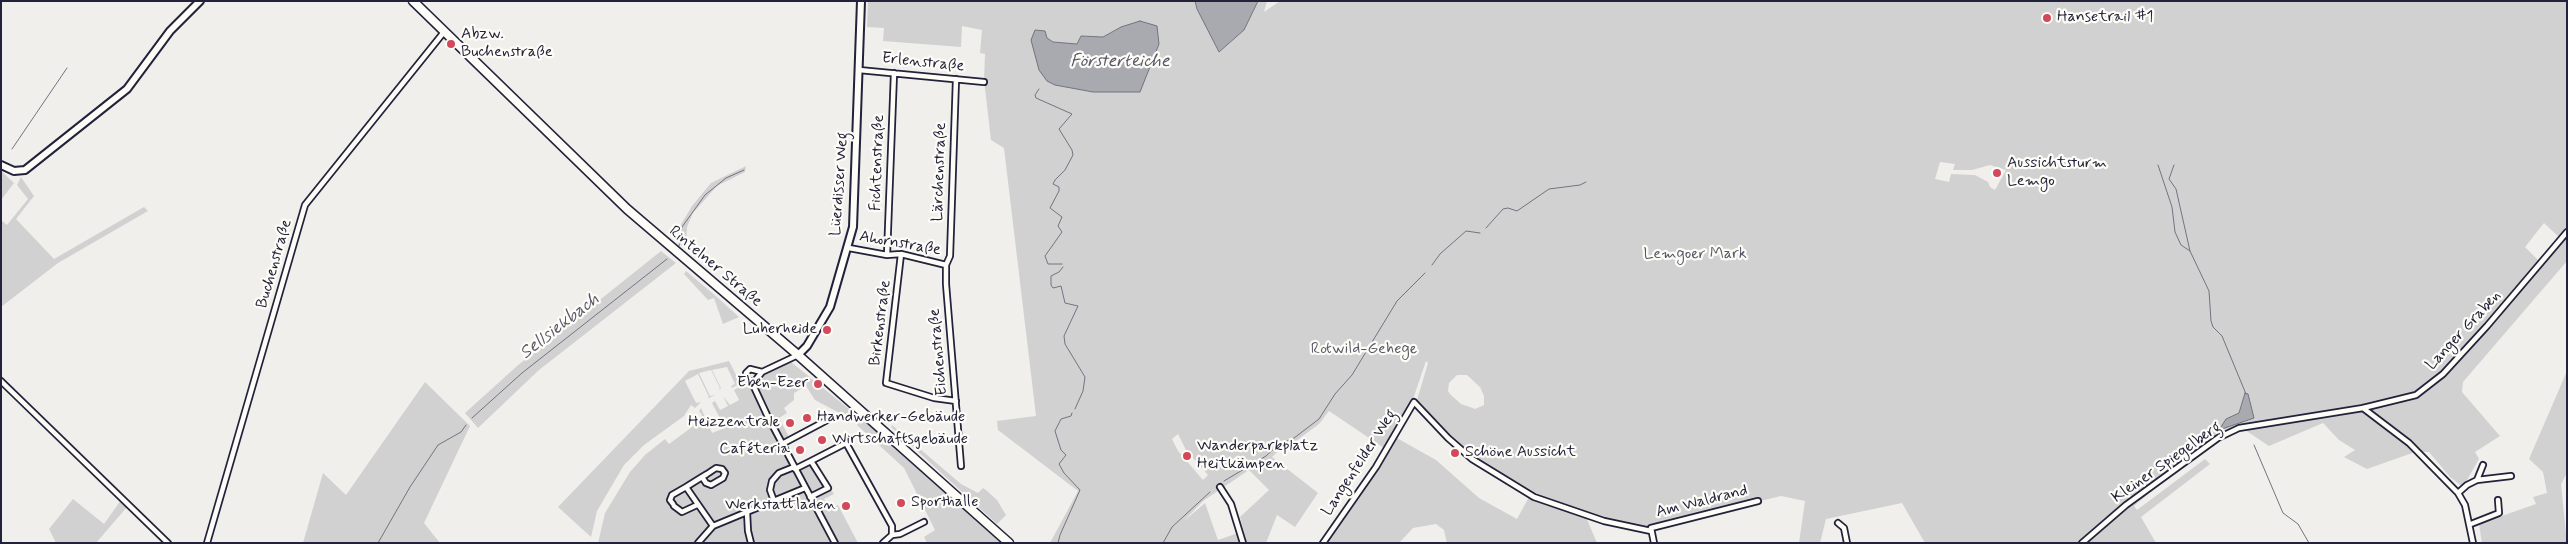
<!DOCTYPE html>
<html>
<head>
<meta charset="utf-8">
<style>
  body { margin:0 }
  #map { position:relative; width:2568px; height:544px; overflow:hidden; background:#f0efec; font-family:Mynerve,sans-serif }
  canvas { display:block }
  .frame { position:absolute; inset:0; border:2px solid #22223b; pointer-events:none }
</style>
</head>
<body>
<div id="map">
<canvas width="2568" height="544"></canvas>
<div class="frame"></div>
</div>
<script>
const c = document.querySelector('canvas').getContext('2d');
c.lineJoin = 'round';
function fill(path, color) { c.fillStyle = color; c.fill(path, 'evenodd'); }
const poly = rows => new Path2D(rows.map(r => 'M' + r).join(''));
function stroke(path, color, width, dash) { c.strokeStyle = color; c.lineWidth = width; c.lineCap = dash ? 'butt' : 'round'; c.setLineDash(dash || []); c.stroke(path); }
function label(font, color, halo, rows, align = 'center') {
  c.font = font + ' Mynerve,sans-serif'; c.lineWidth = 4.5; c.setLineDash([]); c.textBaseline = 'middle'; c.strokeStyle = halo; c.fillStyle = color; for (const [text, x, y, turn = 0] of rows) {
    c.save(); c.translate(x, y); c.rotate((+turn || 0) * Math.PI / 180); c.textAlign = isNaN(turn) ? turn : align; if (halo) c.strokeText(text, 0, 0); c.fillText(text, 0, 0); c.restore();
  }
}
fill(poly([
  [868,1,1195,1,1197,9,1219,52,1244,30,1258,1,1267,1,1264,12,1280,1,2567,1,2567,261,2463,382,2462,392,2500,436,2475,452,2479,459,2463,487,2450,477,2429,452,2415,452,2367,469,2344,457,2355,450,2339,440,2323,423,2269,446,2239,426,2217,436,2134,506,2137,510,2205,459,2210,464,2141,517,2156,543,1925,543,1902,503,1826,519,1820,543,1799,543,1805,501,1781,496,1647,528,1586,517,1597,543,1447,543,1444,530,1436,524,1413,528,1399,543,1326,543,1358,496,1395,437,1436,460,1479,498,1517,519,1529,497,1585,516,1535,495,1473,458,1450,437,1417,400,1428,363,1426,361,1412,402,1384,448,1329,411,1319,424,1296,441,1283,447,1272,457,1318,493,1295,527,1277,515,1266,543,1247,543,1240,517,1269,490,1249,470,1203,501,1184,521,1205,503,1218,540,1238,533,1240,543,1050,543,1078,491,998,430,997,421,1036,416,1004,148,991,140,984,80,985,54,980,53,982,30,962,26,961,47,883,41,884,28,867,27],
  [1121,27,1047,81,1047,38,1053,42,1077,44,1081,36,1103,37],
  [1940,162,1955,164,1953,170,1972,170,1990,165,2006,170,1995,190,1990,187,1988,182,1975,175,1951,174,1949,182,1935,179],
  [2544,223,2560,238,2540,262,2525,247],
  [1457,375,1467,375,1480,387,1484,396,1484,405,1475,409,1470,407,1461,404,1451,395,1448,391,1449,383],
  [1178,434,1186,450,1208,475,1203,480,1178,451,1172,439],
  [746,166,745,172,717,186,693,213,687,227,686,245,683,247,673,238,692,206,711,183],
  [1,171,14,183,1,200],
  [21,177,34,196,16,219,54,259,144,207,148,211,58,263,1,307,1,220,7,225,28,199,17,185],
  [661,251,676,263,539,370,478,428,465,413,517,366],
  [686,271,717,297,739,317,723,324,714,298,708,300,684,274],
  [729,361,739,381,745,381,732,388,731,386,735,384,727,367,712,370,721,388,717,391,720,388,711,370,699,373,710,396,715,395,707,399,709,397,698,374,685,381,696,403,701,402,695,408,691,405,684,416,644,445,624,465,597,511,591,537,558,507,689,371],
  [791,362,849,409,849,418,815,400,806,386,794,393,794,400,784,408,787,413,779,418,788,435,786,445,799,469,814,462,834,494,824,499,829,509,838,505,858,543,598,543,605,513,630,472,645,455,665,439,669,444,692,427,702,415,699,411,701,408,712,433,725,428,712,403,715,401,720,410,728,406,723,396,730,405,739,400,734,390,747,383,751,385,763,374],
  [2567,371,2567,473,2561,484,2567,543,2482,543,2479,524,2536,504,2533,497,2547,493,2543,472,2529,459],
  [425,382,470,426,424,523,440,543,303,543,323,473,346,495],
  [866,415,1004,543,927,543,924,537,935,530,904,468,857,425],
  [892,425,961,484,978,493,983,488,986,490,997,500,1006,515,997,524,891,427],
  [73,499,104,524,121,500,127,507,96,543,56,543,49,529]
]), '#d2d1d1');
const water = poly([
  [1195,1,1258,1,1244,30,1219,52,1197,9,1195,1],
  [1140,21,1157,26,1159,44,1140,92,1093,92,1055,85,1047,81,1039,70,1031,40,1035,30,1045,31,1047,38,1053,42,1077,44,1081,36,1103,37,1121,27,1140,21],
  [2245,393,2248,394,2254,418,2219,430,2226,419,2239,413,2245,393]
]);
fill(water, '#a9a9b0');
stroke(water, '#737381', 1);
stroke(poly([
  [1039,89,1035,95,1036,98,1072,114,1059,129,1072,150,1073,155,1065,170,1055,180,1053,184,1059,187,1059,191,1050,208,1062,217,1058,226,1062,232,1045,256,1048,264,1062,264],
  [12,149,67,68],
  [2158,165,2172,207,2175,232,2181,245,2190,251],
  [2174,165,2169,179,2176,189,2190,251,2209,291,2211,321,2213,327,2222,336,2246,394],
  [1486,228,1503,209,1508,208,1517,211,1549,189,1580,185,1586,182],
  [679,246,682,227,705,195,726,178,744,170],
  [1432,265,1440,254,1466,231,1480,233],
  [1063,267,1059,272,1051,276,1051,285,1053,288,1061,286,1065,303,1078,306,1064,336,1065,344,1085,377,1083,391,1075,409],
  [472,418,522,373,667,259],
  [2254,445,2283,513,2298,524,2309,543],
  [1224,481,1266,456,1278,445,1294,438,1319,419,1335,394,1352,375,1397,301,1425,273],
  [378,543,410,487,438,445,461,432,466,425],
  [1058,543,1060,535,1080,490,1064,473,1059,464,1066,455,1061,450,1055,431,1061,419,1071,416,1072,413],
  [1163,543,1172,527,1210,492]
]), '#737381', 1);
const street = poly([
  [859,70,984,82],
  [956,79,950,256,946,265,946,284,961,466],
  [849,248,887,255,901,254,946,265],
  [901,254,886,383,934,398,956,401],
  [887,255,894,73],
  [762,372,750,369,746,373,746,377,749,381,754,382,762,372,798,355],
  [1,381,168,543],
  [754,382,754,387,767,415,835,543],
  [2363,408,2409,443,2458,493,2465,505,2473,543],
  [782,444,831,418],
  [811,461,846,443,892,526,892,535,883,543],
  [795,469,811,461,828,488,810,497],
  [702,477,706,483,711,485,723,478,725,473,722,469,716,468,707,474,702,477,686,487,713,526],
  [2477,480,2483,465],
  [1220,487,1231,504,1243,543],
  [2458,493,2467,485,2477,480,2511,476],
  [774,501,770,490,772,481,779,473,794,467],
  [673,504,670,500,672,495,686,487],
  [674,506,682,512,697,505],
  [747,512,748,531,751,543],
  [1838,523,1844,528,1847,543],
  [2471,524,2499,513,2498,500],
  [892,535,900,534,924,522],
  [207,543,305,205,444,32],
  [698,543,713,526,805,488],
  [1323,543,1376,467,1414,402,1448,438,1472,459,1534,497,1604,521,1651,531],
  [1654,543,1651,528,1758,501],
  [2082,543,2126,505,2218,438,2239,428,2363,408,2416,395,2443,374,2487,326,2567,232]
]);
const secondary = poly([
  [1,165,14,171,25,170,127,89,170,31,200,1],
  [798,355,807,346,830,307,853,227,861,1]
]);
const primary = poly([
  [413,1,627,209,798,355,1009,543]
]);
stroke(street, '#22223b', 8);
stroke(secondary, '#22223b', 10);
stroke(primary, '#22223b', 11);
stroke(street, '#fdfcf7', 4.5);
stroke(secondary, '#fdfcf7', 6);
stroke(primary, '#fdfcf7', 8);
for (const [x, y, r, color] of [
  [2047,18,5,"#d1495b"],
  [451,44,5,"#d1495b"],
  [1997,173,5,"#d1495b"],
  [827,330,5,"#d1495b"],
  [818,384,5,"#d1495b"],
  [807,418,5,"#d1495b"],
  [790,423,5,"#d1495b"],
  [822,440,5,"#d1495b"],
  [800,450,5,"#d1495b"],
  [1455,453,5,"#d1495b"],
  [1187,456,5,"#d1495b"],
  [901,503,5,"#d1495b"],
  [846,506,5,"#d1495b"]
]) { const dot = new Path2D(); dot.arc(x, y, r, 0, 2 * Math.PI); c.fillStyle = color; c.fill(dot); stroke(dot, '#fdfcf7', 2); }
label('16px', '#22223b', '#fdfcf7', [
  ["Hansetrail #1",2057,18],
  ["Abzw.",461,35],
  ["Buchenstraße",461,53],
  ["Aussichtsturm",2007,164],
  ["Lemgo",2007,182],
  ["Luherheide",817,330,"right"],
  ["Eben-Ezer",808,384,"right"],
  ["Handwerker-Gebäude",817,418],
  ["Heizzentrale",780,423,"right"],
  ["Wirtschaftsgebäude",832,440],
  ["Wanderparkplatz",1197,447],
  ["Heitkämpen",1197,465],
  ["Caféteria",790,450,"right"],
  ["Schöne Aussicht",1465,453],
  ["Sporthalle",911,503],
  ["Werkstattladen",836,506,"right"]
], 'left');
label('16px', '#22223b', '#fdfcf7', [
  ["Erlenstraße",923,63,6],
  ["Fichtenstraße",878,163,-88],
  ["Lärchenstraße",940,172,-88],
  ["Lüerdisser Weg",840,184,-86],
  ["Ahornstraße",900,244,10],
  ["Buchenstraße",275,264,-74],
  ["Rintelner Straße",715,267,40],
  ["Birkenstraße",881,323,-83],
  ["Langer Graben",2464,331,-47],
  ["Eichenstraße",939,352,-95],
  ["Langenfelder Weg",1360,463,-57],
  ["Kleiner Spiegelberg",2167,463,-35],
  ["Am Waldrand",1702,502,-14]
]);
label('16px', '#575768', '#fdfcf7', [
  ["Lemgoer Mark",1695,255],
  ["Rotwild-Gehege",1364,350]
]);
label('italic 18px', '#58586a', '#fdfcf7', [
  ["Försterteiche",1120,62],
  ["Sellsiekbach",560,327,-38]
]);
</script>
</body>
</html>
